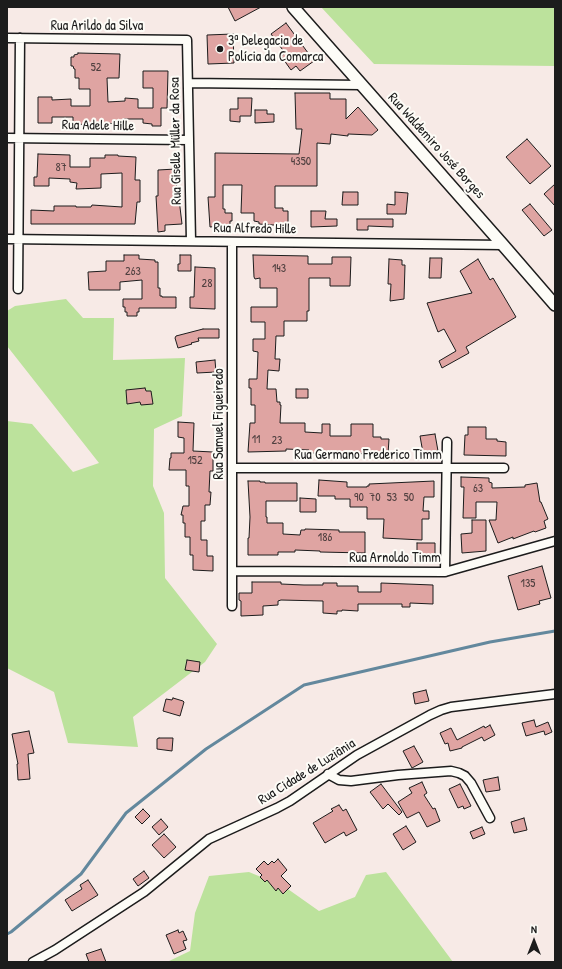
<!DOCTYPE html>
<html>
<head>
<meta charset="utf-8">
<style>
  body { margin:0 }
  #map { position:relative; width:562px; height:969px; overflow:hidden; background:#f7eae6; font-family:"Patrick Hand",sans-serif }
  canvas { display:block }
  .frame { position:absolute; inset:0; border:8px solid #1c1c1c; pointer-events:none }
  .north { position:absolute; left:514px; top:921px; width:40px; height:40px; -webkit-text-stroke:3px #fdfcf7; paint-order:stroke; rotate:0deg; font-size:11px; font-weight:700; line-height:16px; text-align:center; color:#1c1c1c }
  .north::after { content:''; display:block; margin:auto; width:14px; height:18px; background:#1c1c1c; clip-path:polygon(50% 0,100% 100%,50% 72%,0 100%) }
</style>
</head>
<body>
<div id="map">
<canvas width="562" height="969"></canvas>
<div class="frame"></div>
<div class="north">N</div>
</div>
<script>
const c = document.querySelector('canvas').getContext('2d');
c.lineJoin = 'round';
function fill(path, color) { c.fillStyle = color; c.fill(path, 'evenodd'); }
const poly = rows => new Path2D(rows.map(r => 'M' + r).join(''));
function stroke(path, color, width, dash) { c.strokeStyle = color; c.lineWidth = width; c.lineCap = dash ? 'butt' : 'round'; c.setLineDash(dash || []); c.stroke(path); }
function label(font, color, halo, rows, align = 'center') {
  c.font = font + ' "Patrick Hand",sans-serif'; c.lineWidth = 4; c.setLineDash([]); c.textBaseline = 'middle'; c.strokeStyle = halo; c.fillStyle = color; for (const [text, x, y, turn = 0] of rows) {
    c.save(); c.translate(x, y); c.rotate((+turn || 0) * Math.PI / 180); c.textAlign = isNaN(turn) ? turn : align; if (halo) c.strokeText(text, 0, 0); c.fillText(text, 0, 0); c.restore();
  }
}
fill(poly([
  [321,7,555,7,555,66,374,64],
  [66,299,83,318,114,318,113,360,185,358,182,416,154,429,153,486,164,513,165,578,217,644,205,662,133,717,138,747,68,743,54,692,7,668,7,421,32,424,73,472,99,463,7,346,7,311,15,306],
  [249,872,285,887,319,911,355,897,366,875,386,872,453,962,167,962,190,951,195,913,209,876]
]), '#bce29c');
stroke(poly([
  [7,934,11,932,81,874,126,813,206,749,304,685,490,642,555,631]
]), '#63889d', 3);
const building = poly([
  [228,7,261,7,235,21,228,7],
  [286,23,314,61,300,71,296,66,291,70,281,56,285,53,271,34,286,23],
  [233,34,234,63,208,64,207,35,233,34],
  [78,53,120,54,119,78,107,78,108,102,125,101,125,98,138,99,138,108,153,108,153,88,143,88,143,71,168,71,167,108,161,108,161,126,152,126,152,124,143,123,143,119,124,119,124,124,99,123,99,125,73,124,73,117,52,117,52,123,38,123,38,97,52,97,52,100,71,99,71,106,90,106,90,89,79,89,79,78,75,78,75,69,74,69,73,66,71,66,71,57,74,57,74,55,78,54,78,53],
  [295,93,330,93,330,99,346,99,346,119,358,107,378,130,372,135,348,134,348,136,331,134,330,144,317,143,317,186,275,186,275,208,283,208,283,211,288,211,288,226,259,224,259,222,254,221,254,213,241,213,242,185,223,185,223,209,225,209,225,213,232,213,232,221,230,221,230,225,210,227,208,197,215,197,215,153,299,154,302,129,296,129,295,93],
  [238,98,252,98,251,116,240,116,240,122,230,121,230,109,238,109,238,98],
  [255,110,267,110,267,114,274,114,274,122,255,123,255,110],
  [527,139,551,166,530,184,506,157,527,139],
  [38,154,70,155,70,167,90,167,90,158,105,158,105,155,118,155,118,156,136,157,135,180,140,180,140,202,137,202,135,224,31,224,31,210,54,211,54,206,76,206,76,207,91,207,92,205,122,207,122,173,101,174,101,188,76,189,77,183,70,182,70,179,49,178,49,186,34,186,34,177,37,177,38,154],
  [176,169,177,199,179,199,182,224,165,225,165,231,158,232,156,196,158,196,158,170,176,169],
  [555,184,555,206,544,194,555,184],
  [343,192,358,192,358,205,342,205,343,192],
  [395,192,408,193,406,214,387,214,387,204,395,205,395,192],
  [530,204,552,230,544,236,522,210,530,204],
  [311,211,326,211,325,219,337,219,337,226,311,227,311,211],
  [357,219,393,219,393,227,368,226,368,230,357,230,357,219],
  [124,255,139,255,139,259,155,260,155,262,158,262,158,288,160,288,160,296,162,296,162,297,176,297,176,308,139,308,139,312,137,312,137,316,127,316,127,312,125,312,125,307,123,307,123,299,142,299,142,280,120,282,120,290,89,290,88,272,106,271,106,261,124,261,124,255],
  [180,255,191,255,191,271,178,271,178,264,180,264,180,255],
  [253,255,308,256,308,264,332,264,332,257,351,257,350,286,330,286,330,278,309,278,309,311,307,311,307,321,284,321,284,336,276,336,275,359,280,359,279,371,268,370,267,389,276,389,277,402,280,402,280,405,281,405,280,423,305,423,305,432,322,433,322,424,330,424,330,436,351,436,351,424,373,424,373,437,381,437,381,439,389,439,388,454,309,453,309,450,286,449,286,451,248,452,250,423,255,423,255,405,251,405,251,388,249,388,249,379,257,379,258,352,253,351,253,339,265,339,265,322,251,322,251,307,277,307,277,288,260,288,260,278,255,279,254,277,253,255],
  [430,258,442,258,441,278,429,278,430,258],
  [389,259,402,260,402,265,405,265,404,299,390,301,391,284,388,284,389,259],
  [478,259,490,280,493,278,516,317,466,347,469,353,442,368,439,361,456,351,444,329,438,332,427,303,472,293,460,271,478,259],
  [195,267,215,268,215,309,190,308,190,297,194,297,195,267],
  [203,329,219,329,219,338,198,338,199,341,191,343,192,344,178,348,175,338,176,336,203,329],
  [215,360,216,372,197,373,196,362,215,360],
  [145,388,146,391,151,391,153,404,141,405,140,402,127,404,126,390,145,388],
  [296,389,308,389,308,398,296,398,296,389],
  [178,422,194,423,193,451,213,452,213,471,210,471,209,492,211,492,210,505,205,505,205,521,201,521,201,540,207,540,207,556,213,556,213,571,193,570,193,555,190,555,190,537,185,537,185,523,183,523,183,515,181,515,183,506,189,506,189,486,186,486,186,470,169,470,170,458,171,458,171,453,184,453,184,438,178,437,178,422],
  [468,427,486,427,486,439,497,439,497,441,506,442,506,456,464,455,465,435,468,435,468,427],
  [435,434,438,451,423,453,420,436,435,434],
  [461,477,489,478,489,482,492,483,492,488,525,487,525,485,537,483,540,502,541,502,548,519,544,521,546,528,535,532,534,531,513,539,513,537,498,543,489,520,496,520,497,502,476,502,476,518,463,518,464,487,461,487,461,477],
  [319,480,347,482,347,487,367,487,367,486,369,486,369,484,434,481,434,497,424,497,423,511,429,511,429,519,422,519,422,540,383,538,384,519,367,519,367,507,350,507,350,499,335,499,335,496,318,496,319,480],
  [248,481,260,481,260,482,265,482,265,483,297,483,297,501,266,501,266,517,267,517,267,523,283,523,283,534,300,535,301,530,305,530,305,529,339,530,339,532,365,532,365,553,320,552,320,551,295,550,295,552,278,552,278,555,248,555,248,538,249,538,250,517,248,481],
  [300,498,316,499,316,512,300,512,300,498],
  [472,520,486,520,486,551,462,553,461,534,472,533,472,520],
  [417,543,435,543,435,556,417,556,417,543],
  [542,566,551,598,539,601,540,604,518,610,508,576,542,566],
  [252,582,281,582,281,584,304,585,323,585,323,583,337,583,337,586,358,586,358,592,381,592,381,583,433,585,433,604,410,603,410,607,402,607,402,604,358,604,358,611,342,610,342,611,337,611,337,614,323,613,323,601,281,600,278,601,278,605,263,606,263,615,241,616,241,601,239,600,239,593,252,593,252,582],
  [187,660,200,662,199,672,185,670,187,660],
  [426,690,429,701,415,704,413,693,426,690],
  [173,698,183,701,184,702,180,716,163,711,166,699,172,700,173,698],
  [534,720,536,727,548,722,552,732,545,735,544,731,526,736,522,723,534,720],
  [490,725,495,735,484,741,482,737,462,747,462,748,450,751,448,743,445,744,440,733,451,728,457,740,484,726,485,728,490,725],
  [29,731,34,753,28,754,30,779,18,780,17,764,18,764,12,734,29,731],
  [159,738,173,738,172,751,157,749,157,739,159,738],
  [414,746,423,762,412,768,403,751,414,746],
  [498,777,500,790,486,792,483,780,498,777],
  [422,782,427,793,424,795,433,809,435,808,440,821,427,827,419,812,407,818,398,802,412,793,409,788,422,782],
  [381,784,402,812,399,815,388,804,383,809,370,792,381,784],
  [460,784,471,806,464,809,463,806,458,808,449,789,460,784],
  [339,805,343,811,346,809,357,830,346,836,344,832,325,843,313,823,333,811,331,809,339,805],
  [143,809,150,816,142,824,135,817,143,809],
  [524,818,527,830,514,833,511,822,524,818],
  [161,819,168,827,159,835,152,827,161,819],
  [406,826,416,842,403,850,393,834,406,826],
  [482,827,485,834,473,839,470,832,482,827],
  [164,834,176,847,164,858,152,845,164,834],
  [278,859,287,870,281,876,291,886,283,894,278,888,276,891,267,880,265,882,260,877,262,875,256,869,264,861,268,865,272,861,274,863,278,859],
  [144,871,149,878,138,886,133,879,144,871],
  [88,880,98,895,72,911,65,900,82,889,80,885,88,880],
  [178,930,179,933,183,931,187,940,183,941,186,949,174,954,166,935,178,930],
  [101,949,106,962,89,962,86,954,101,949]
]);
fill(building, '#dfa4a2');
stroke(building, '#1c1c1c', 1);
const minor = poly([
  [7,38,187,40,191,241],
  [188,83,361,85],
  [7,138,189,140],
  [7,239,503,245],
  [18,289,20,38],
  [232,468,504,468],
  [232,571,445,572,555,541],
  [445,572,447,442],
  [232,606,232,242],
  [328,774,339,780,351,781,398,775,451,771,459,773,465,776,471,783,490,818],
  [33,962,55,950,144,892,209,839,277,808,290,801,357,755,430,715,441,710,451,707,555,694]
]);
const secondary = poly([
  [293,7,503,245,555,305]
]);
stroke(minor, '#1c1c1c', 11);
stroke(secondary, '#1c1c1c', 14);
stroke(minor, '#fdfcf7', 8);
stroke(secondary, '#fdfcf7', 11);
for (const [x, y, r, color] of [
  [220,49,4,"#1c1c1c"]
]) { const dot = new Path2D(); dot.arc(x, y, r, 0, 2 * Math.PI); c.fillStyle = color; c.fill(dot); stroke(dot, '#fdfcf7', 1.5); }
label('12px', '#4d3e3e', null, [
  ["52",96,68],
  ["4350",301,162],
  ["87",61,168],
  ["143",279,269],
  ["263",133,272],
  ["28",207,284],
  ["11",256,440],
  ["23",277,441],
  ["152",195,461],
  ["63",478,489],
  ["90",359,498],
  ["70",375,498],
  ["53",392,498],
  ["50",409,498],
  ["186",325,538],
  ["135",528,584]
]);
label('14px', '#1c1c1c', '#fdfcf7', [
  ["Rua Arildo da Silva",97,26],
  ["Rua Adele Hille",98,126,1],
  ["Rua Giselle Müller da Rosa",176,141,-91],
  ["Rua Waldemiro José Borges",436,146,48],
  ["Rua Alfredo Hille",255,229,1],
  ["Rua Samuel Figueiredo",219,424,-90],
  ["Rua Germano Frederico Timm",368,455],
  ["Rua Arnoldo Timm",395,558],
  ["Rua Cidade de Luziânia",307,772,-32]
]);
label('14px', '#1c1c1c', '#fdfcf7', [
  ["3ª Delegacia de",228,41],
  ["Polícia da Comarca",228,57]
], 'left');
</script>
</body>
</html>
